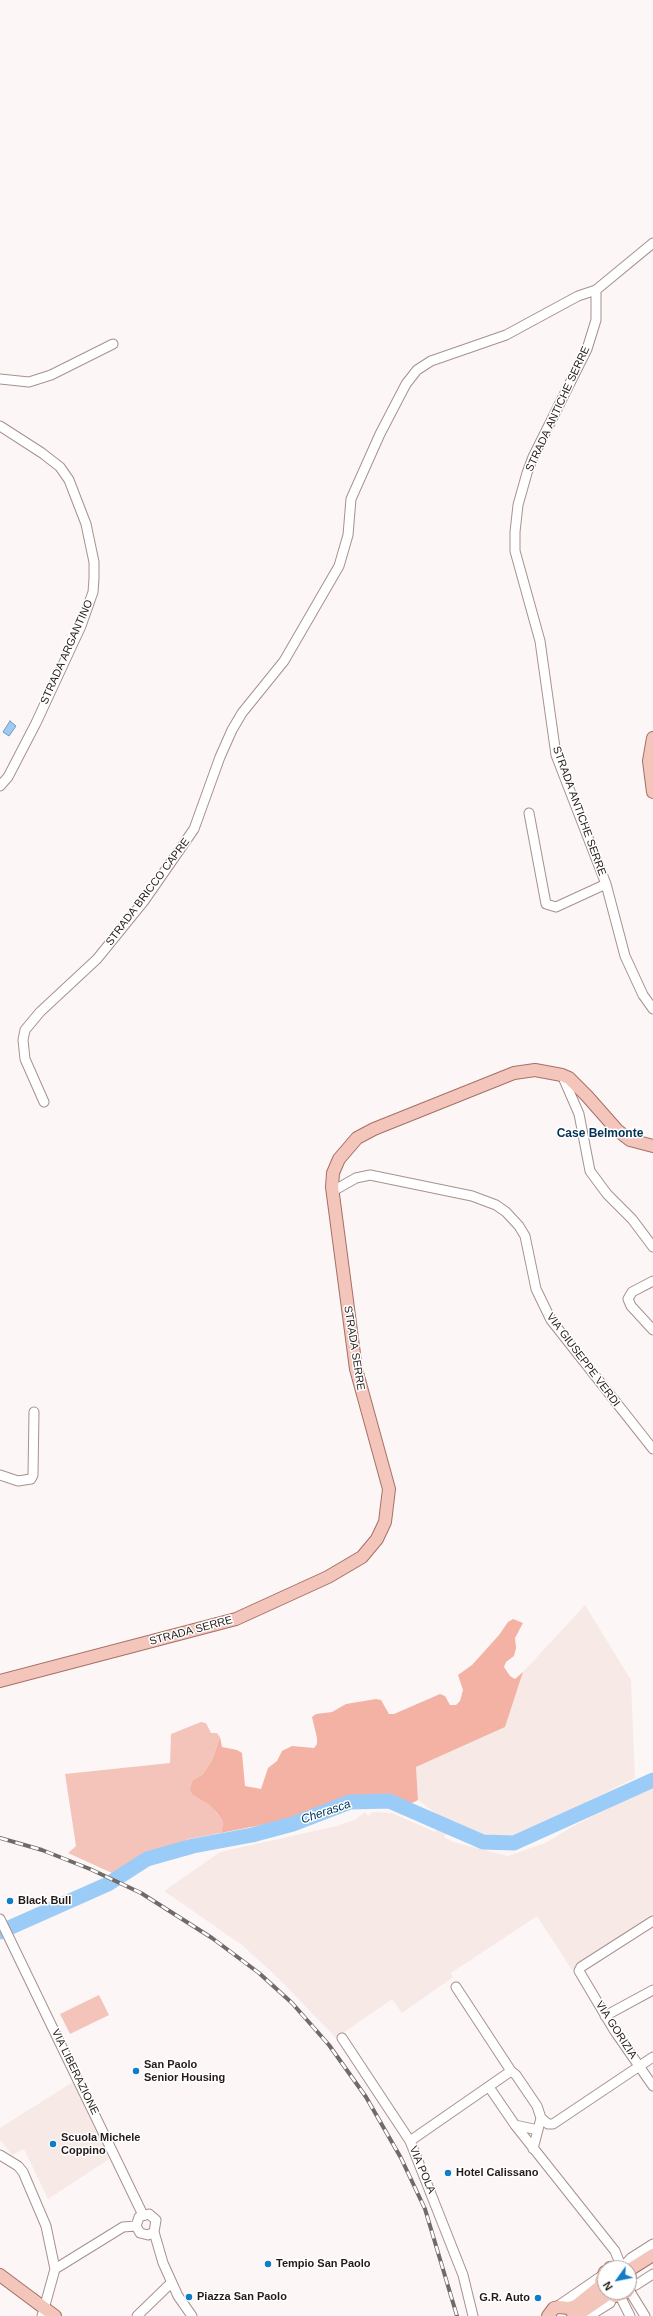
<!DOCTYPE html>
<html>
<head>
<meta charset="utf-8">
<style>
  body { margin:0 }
  #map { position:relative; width:653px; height:2316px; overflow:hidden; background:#fcf7f6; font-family:Helvetica,sans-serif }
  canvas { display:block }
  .north { position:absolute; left:597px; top:2260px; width:40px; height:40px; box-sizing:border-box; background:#fff; border:1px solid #a7a4a3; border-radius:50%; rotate:237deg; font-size:11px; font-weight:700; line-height:16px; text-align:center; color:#241b19 }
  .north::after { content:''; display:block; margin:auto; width:14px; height:18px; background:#127dc7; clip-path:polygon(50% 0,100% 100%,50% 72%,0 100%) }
</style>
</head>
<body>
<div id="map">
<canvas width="653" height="2316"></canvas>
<div class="north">N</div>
</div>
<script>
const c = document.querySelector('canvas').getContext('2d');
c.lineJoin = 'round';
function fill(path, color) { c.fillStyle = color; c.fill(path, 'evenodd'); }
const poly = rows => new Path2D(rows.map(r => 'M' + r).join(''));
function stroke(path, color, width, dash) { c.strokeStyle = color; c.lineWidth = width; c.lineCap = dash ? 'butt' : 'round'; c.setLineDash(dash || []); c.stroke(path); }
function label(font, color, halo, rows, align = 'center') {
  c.font = font + ' Helvetica,sans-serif'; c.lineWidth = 3; c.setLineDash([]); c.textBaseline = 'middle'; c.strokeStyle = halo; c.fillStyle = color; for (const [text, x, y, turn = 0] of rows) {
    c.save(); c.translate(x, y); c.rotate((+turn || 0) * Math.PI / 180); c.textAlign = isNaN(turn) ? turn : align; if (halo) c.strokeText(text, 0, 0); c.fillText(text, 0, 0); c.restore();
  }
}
fill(poly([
  [585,1605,631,1680,635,1778,512,1839,488,1838,452,1824,444,1837,453,1842,508,1856,545,1843,577,1824,653,1786,653,1918,572,1970,537,1916,451,1973,453,1977,402,2013,392,1999,336,2038,279,1979,242,1945,164,1891,220,1852,337,1826,356,1819,365,1812,368,1816,373,1812,392,1813,435,1832,442,1818,418,1800,416,1767,505,1727,523,1672],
  [73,2082,109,2159,48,2199,24,2149,12,2155,0,2140,0,2128]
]), '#f7e9e6');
fill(poly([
  [201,1722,206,1723,211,1733,217,1733,220,1737,212,1760,203,1774,193,1780,197,1796,211,1805,223,1822,221,1833,189,1839,114,1874,68,1853,76,1846,65,1774,170,1763,171,1734],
  [99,1995,109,2015,70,2034,60,2014]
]), '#f4c4ba');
fill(poly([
  [513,1619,523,1623,515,1638,516,1648,514,1656,506,1662,504,1667,510,1676,515,1679,523,1672,505,1727,416,1767,418,1800,408,1805,393,1799,357,1799,342,1801,306,1816,221,1833,223,1822,217,1813,210,1805,192,1794,190,1789,193,1780,203,1774,212,1760,220,1737,222,1747,237,1750,242,1753,245,1786,261,1789,268,1768,277,1761,282,1751,292,1746,314,1748,317,1744,317,1738,312,1717,316,1714,332,1712,346,1704,376,1699,381,1700,389,1714,394,1714,440,1694,445,1696,450,1705,456,1705,460,1701,463,1690,458,1675,472,1665,499,1635,508,1622]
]), '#f4b2a4');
const water = poly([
  [10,721,16,726,9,736,3,732,10,721]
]);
fill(water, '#9bcbf7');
stroke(water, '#7796b4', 1);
stroke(poly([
  [0,1932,108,1884,147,1859,193,1846,252,1835,293,1824,350,1802,389,1801,483,1842,514,1843,653,1780]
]), '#9bcbf7', 15);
const minor = poly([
  [596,290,596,320,587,349,533,457,527,473,518,505,515,532,515,551,540,641,556,755,606,884,625,956,643,995,653,1009],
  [0,379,29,382,51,375,113,344],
  [0,426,42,453,60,467,69,480,86,524,94,562,94,579,93,592,81,626,36,723,8,777,0,786],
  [529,813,546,904,556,907,606,884],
  [562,1075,579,1114,590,1171,607,1194,632,1219,653,1247],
  [44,1102,25,1059,23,1040,25,1030,40,1012,97,959,144,901,194,829,220,757,232,730,242,713,284,661,339,566,348,535,351,499,380,434,406,384,417,370,431,361,506,335,578,296,596,290,653,243],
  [333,1191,356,1178,370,1175,472,1196,496,1205,506,1212,519,1226,525,1236,536,1289,551,1320,653,1449],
  [653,1281,632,1292,628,1299,631,1306,653,1330],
  [0,1475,18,1481,31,1479,33,1475,34,1412],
  [0,1919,143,2215],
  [653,1921,581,1967,579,1971,614,2030,653,2086],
  [456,1987,511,2071,516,2075,537,2106,541,2118,533,2149],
  [605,2016,653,1990],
  [342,2038,410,2141,463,2275,473,2316],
  [489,2087,515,2125,615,2251,619,2261,617,2267],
  [541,2118,548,2124,553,2124,653,2057],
  [515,2125,538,2130],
  [410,2141,511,2071],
  [0,2155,18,2166,23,2172,46,2226,55,2269,42,2316],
  [154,2232,148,2235,140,2233,136,2226,139,2217,149,2214,156,2220,154,2232,163,2263,178,2296,192,2316],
  [622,2268,631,2258,653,2244],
  [55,2269,123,2227,136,2226],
  [630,2286,636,2285,653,2274],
  [629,2290,645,2316],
  [620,2296,630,2316],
  [555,2308,603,2275],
  [137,2316,171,2283],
  [589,2316,610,2303,613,2296]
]);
const major = poly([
  [653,738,649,761,653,792],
  [0,1681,236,1619,328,1577,362,1557,377,1539,385,1522,389,1489,356,1369,332,1187,333,1173,339,1159,357,1138,374,1129,514,1073,535,1070,562,1075,569,1078,587,1096,617,1130,630,1140,653,1146],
  [610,2268,622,2268],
  [629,2270,653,2255],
  [629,2274,631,2282,629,2289],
  [0,2275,55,2316],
  [605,2291,601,2281,605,2272],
  [606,2292,615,2296,627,2292],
  [569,2308,576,2306,602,2285],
  [548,2316,554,2308,559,2307,569,2308,574,2314],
  [576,2316,608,2294]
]);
stroke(minor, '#a8918c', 11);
stroke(major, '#a67065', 14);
stroke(minor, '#fff', 9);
stroke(major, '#f4c5bb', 12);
const rail = poly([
  [0,1838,42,1850,90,1869,141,1893,212,1938,259,1973,292,2003,329,2045,366,2097,401,2158,425,2209,457,2316]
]);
stroke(rail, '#716a68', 4);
stroke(rail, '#fff', 2.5, [8]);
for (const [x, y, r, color] of [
  [10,1901,4,"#127dc7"],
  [136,2071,4,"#127dc7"],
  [53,2144,4,"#127dc7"],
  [448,2173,4,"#127dc7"],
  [268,2264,4,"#127dc7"],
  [189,2297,4,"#127dc7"],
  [538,2298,4,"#127dc7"]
]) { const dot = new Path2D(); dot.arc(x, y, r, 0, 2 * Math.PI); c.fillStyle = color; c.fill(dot); stroke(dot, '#fff', 1.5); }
label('11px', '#241b19', '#fff', [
  ["STRADA ANTICHE SERRE",558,409,-65],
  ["STRADA ARGANTINO",67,652,-66],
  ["STRADA ANTICHE SERRE",579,811,70],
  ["STRADA BRICCO CAPRE",148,892,-53],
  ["STRADA SERRE",354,1348,81],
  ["VIA GIUSEPPE VERDI",583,1360,53],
  ["STRADA SERRE",191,1631,-15],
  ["VIA GORIZIA",616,2030,57],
  ["VIA LIBERAZIONE",75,2072,64],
  ["VIA POLA",422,2170,67]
]);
label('bold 11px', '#241b19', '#fff', [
  ["Black Bull",18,1901],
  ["San Paolo",144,2065],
  ["Senior Housing",144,2078],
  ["Scuola Michele",61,2138],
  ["Coppino",61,2151],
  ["Hotel Calissano",456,2173],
  ["Tempio San Paolo",276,2264],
  ["Piazza San Paolo",197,2297],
  ["G.R. Auto",530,2298,"right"]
], 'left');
label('bold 12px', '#023357', '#fff', [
  ["Case Belmonte",600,1134]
]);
label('italic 12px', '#003860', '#fff', [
  ["Cherasca",326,1812,-19]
]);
</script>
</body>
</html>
